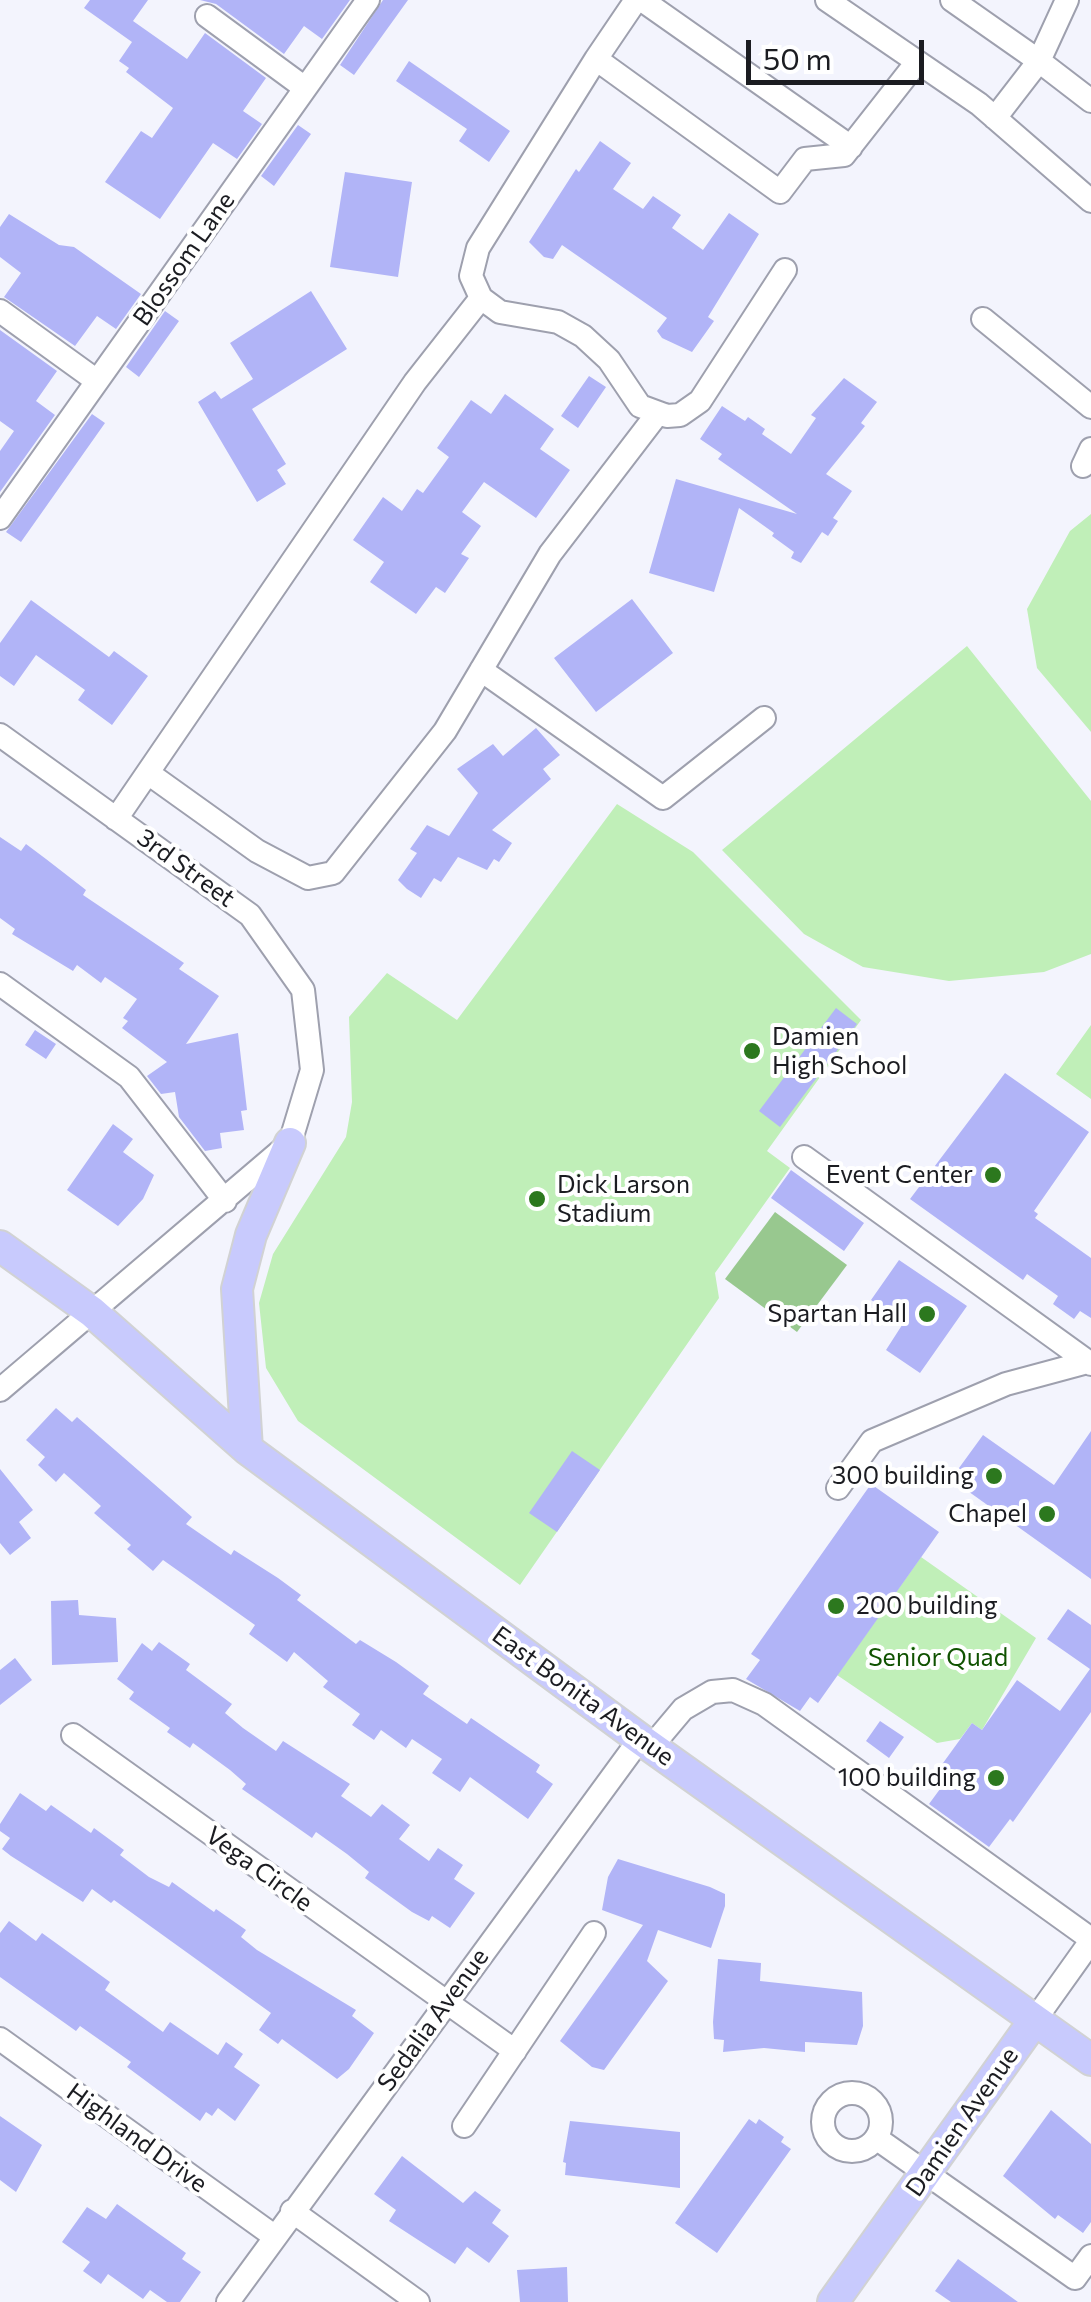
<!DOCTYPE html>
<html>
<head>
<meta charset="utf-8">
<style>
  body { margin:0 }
  #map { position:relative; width:1091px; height:2302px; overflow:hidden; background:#f3f4fd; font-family:Commissioner,sans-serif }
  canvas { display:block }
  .scale { position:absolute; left:746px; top:40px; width:178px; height:45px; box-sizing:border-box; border:5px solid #1b1c21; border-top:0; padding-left:12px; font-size:30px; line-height:35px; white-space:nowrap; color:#1b1c21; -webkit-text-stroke:8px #fff; paint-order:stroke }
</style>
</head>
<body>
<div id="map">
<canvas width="1091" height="2302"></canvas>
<div class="scale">50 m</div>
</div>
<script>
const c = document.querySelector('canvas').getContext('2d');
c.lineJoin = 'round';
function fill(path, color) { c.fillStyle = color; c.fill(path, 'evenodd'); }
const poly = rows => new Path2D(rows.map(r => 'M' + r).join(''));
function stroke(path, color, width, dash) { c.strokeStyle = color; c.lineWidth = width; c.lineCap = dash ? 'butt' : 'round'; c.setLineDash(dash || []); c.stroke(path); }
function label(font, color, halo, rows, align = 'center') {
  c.font = font + ' Commissioner,sans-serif'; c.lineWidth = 8; c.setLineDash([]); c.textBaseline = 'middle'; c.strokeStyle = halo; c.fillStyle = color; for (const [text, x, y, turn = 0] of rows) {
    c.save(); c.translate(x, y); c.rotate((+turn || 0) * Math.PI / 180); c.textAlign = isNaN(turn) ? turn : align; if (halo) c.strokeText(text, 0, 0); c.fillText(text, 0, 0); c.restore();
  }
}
fill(poly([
  [1091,514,1091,732,1037,668,1027,609,1070,531],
  [967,646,1091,801,1091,954,1044,972,949,981,863,967,804,934,722,850],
  [617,804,693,852,861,1020,767,1151,790,1168,715,1273,719,1298,520,1585,298,1421,266,1368,259,1303,273,1254,346,1137,352,1102,349,1017,387,973,457,1020],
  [1091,1025,1091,1099,1056,1074],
  [921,1557,1036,1638,982,1730,972,1723,960,1739,937,1743,837,1675]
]), '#c0efb8');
fill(poly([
  [775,1212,847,1265,797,1332,725,1279]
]), '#98c88f');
fill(poly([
  [90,0,148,0,133,21,187,59,205,33,266,78,243,111,262,124,237,159,213,143,160,219,105,182,141,131,152,138,173,108,126,72,129,68,119,61,132,42,84,8],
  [200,0,350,0,322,39,304,26,284,54,216,4],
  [383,0,408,0,354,75,340,65],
  [409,61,510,131,489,162,459,141,467,129,396,81],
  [298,125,311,134,274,186,261,176],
  [600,141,631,163,613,189,643,209,653,196,681,215,672,228,703,250,729,213,759,234,708,317,714,321,692,352,662,338,657,331,667,318,562,245,553,259,544,257,529,242,576,169,579,172],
  [345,172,412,182,398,277,330,267],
  [9,214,59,245,74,247,141,294,116,329,97,316,75,346,4,297,21,273,0,257,0,227],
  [311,291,347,349,252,409,286,464,277,470,286,484,257,502,198,402,215,391,221,399,253,379,230,343],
  [165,311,179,321,139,377,126,367],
  [0,330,57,371,36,401,55,415,0,492,0,451,14,431,0,421],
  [589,376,606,387,578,428,561,416],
  [844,378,877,402,861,423,865,426,826,474,852,491,833,518,838,521,828,536,822,532,801,563,791,558,794,552,772,536,774,533,739,508,714,592,649,573,676,479,797,514,718,459,722,454,700,439,722,406,745,421,748,417,765,429,762,434,791,454,816,418,811,415],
  [505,394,554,429,540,449,570,470,536,518,484,482,462,512,481,526,461,554,469,558,445,593,436,587,416,614,370,582,384,562,353,540,383,497,402,511,417,489,423,493,449,457,437,448,471,400,491,414],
  [92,414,105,423,21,542,6,532],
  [632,599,673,653,596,712,554,658],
  [31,600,109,657,114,651,148,676,112,725,78,700,85,690,36,655,14,686,0,676,0,643],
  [536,728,560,755,543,769,551,779,492,830,512,843,499,862,494,859,487,870,458,857,441,882,434,878,421,898,407,889,398,880,417,853,410,849,427,825,449,836,478,793,457,769,493,744,503,756],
  [0,837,21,851,26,844,46,859,86,890,83,895,184,963,179,969,219,996,186,1044,238,1033,247,1110,241,1111,244,1130,220,1133,222,1148,205,1151,179,1117,175,1092,161,1094,147,1076,167,1062,122,1028,128,1021,123,1018,137,999,105,977,101,983,77,965,73,971,12,934,15,929,0,918],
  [836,1008,857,1024,780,1127,759,1111],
  [35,1030,56,1044,46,1059,25,1045],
  [1005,1073,1089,1132,1034,1211,1038,1214,1035,1218,1091,1258,1091,1318,1080,1311,1074,1319,1053,1304,1058,1296,1027,1274,1023,1280,910,1199],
  [113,1124,133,1139,123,1152,154,1175,143,1199,118,1226,67,1190],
  [791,1170,864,1223,844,1251,771,1198],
  [899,1260,967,1306,920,1373,886,1350,904,1322,871,1300],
  [56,1408,72,1422,77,1417,192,1517,186,1524,231,1555,234,1550,278,1578,301,1595,297,1600,356,1644,360,1640,396,1662,429,1686,423,1694,467,1724,471,1718,540,1765,536,1772,553,1784,528,1819,470,1777,460,1792,432,1773,442,1759,412,1739,406,1748,381,1730,374,1740,352,1725,360,1714,323,1687,328,1681,294,1652,287,1662,249,1634,255,1625,163,1560,153,1571,127,1549,131,1545,94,1513,101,1506,64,1473,56,1482,38,1465,45,1457,26,1440],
  [1091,1431,1091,1579,951,1479,983,1435,1054,1485],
  [572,1451,600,1470,557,1532,529,1513],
  [0,1469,33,1510,19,1522,31,1538,10,1555,0,1543],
  [871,1484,939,1532,818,1703,810,1697,800,1711,746,1679,760,1660,751,1654],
  [78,1600,79,1615,116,1618,118,1662,52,1665,51,1601],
  [1068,1609,1091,1625,1091,1712,1013,1822,1010,1819,989,1847,929,1804,940,1789,930,1781,972,1723,982,1730,1017,1680,1060,1711,1090,1669,1047,1639],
  [159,1642,190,1664,186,1670,232,1704,225,1713,243,1728,276,1751,283,1741,350,1784,341,1796,371,1817,382,1804,410,1825,399,1839,429,1861,438,1848,463,1865,454,1879,475,1893,450,1928,432,1916,429,1921,412,1912,365,1878,369,1872,347,1854,316,1832,312,1838,265,1805,242,1789,246,1784,230,1770,193,1743,190,1748,167,1732,170,1728,129,1699,134,1692,117,1679,142,1643,152,1651],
  [15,1658,32,1680,0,1705,0,1670],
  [880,1721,904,1737,889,1758,866,1741],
  [20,1793,46,1811,51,1805,91,1833,94,1828,124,1850,120,1855,149,1877,169,1887,172,1882,214,1912,216,1909,246,1930,241,1937,257,1950,356,2010,352,2016,374,2033,349,2069,337,2079,282,2039,278,2044,259,2030,271,2013,114,1900,111,1903,92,1889,83,1902,11,1856,2,1849,10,1838,0,1831,0,1824],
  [618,1859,710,1887,725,1894,725,1906,711,1948,658,1930,647,1961,668,1981,604,2070,592,2067,560,2041,643,1925,602,1910,608,1877],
  [9,1921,36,1941,42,1933,110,1982,105,1990,163,2032,170,2022,218,2055,226,2042,243,2054,234,2067,260,2085,235,2121,218,2108,212,2116,206,2112,200,2121,127,2067,131,2062,107,2045,80,2026,76,2031,0,1977,0,1933],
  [718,1959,761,1963,760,1981,862,1992,863,2026,857,2045,805,2042,805,2052,764,2048,723,2052,724,2040,714,2039,713,2022],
  [1051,2110,1091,2144,1091,2222,1083,2233,1058,2215,1055,2219,1003,2176],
  [0,2116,42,2145,16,2192,0,2180],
  [749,2119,756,2124,759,2119,784,2137,781,2142,791,2149,717,2253,675,2223],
  [570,2121,680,2132,680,2188,565,2175,566,2163,563,2162],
  [402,2156,463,2203,475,2191,501,2210,492,2223,509,2236,489,2263,467,2247,455,2264,389,2221,396,2210,374,2194],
  [117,2204,186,2253,182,2259,201,2272,180,2302,167,2302,150,2290,143,2299,108,2274,101,2284,83,2271,90,2262,62,2242,87,2207,106,2219],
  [958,2259,1018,2302,951,2302,935,2291],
  [567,2267,568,2302,520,2302,517,2270]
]), '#b1b4f7');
const minor = poly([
  [636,0,596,59,780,192,805,159,844,155,917,62],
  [642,0,851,147],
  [827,0,979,104,1091,201],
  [952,0,1039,61,1067,0],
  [207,16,305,88],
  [596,59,478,248,471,276,481,298,500,312,558,322,583,336,609,360,640,406,667,416,680,415,700,401,785,270],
  [995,118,1039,61,1091,101],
  [0,311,97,381],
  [983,319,1091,407],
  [1083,466,1091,449],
  [0,518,368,0],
  [481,670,663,798,764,718],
  [0,735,250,915,303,990,312,1070,290,1143,0,1390],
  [148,773,257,851,308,878,333,873,445,731,550,554,658,413],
  [116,819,415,382,481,298],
  [0,984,129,1077,225,1201],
  [804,1157,1091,1364],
  [838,1488,872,1441,1006,1384,1084,1363],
  [73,1735,515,2051],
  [651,1747,683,1709,712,1692,733,1690,764,1704,1091,1939],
  [1034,2021,1091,1941],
  [0,2039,274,2236],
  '823 2122a29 29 0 1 1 58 0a29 29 0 1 1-58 0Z',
  [464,2126,594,1933],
  [876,2138,1075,2278,1091,2256],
  [292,2211,418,2302],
  [228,2302,640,1739]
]);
const major = poly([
  [0,1246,92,1312,247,1449,640,1739,1091,2060],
  [247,1449,237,1289,251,1235,290,1143],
  [833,2302,1034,2021]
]);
stroke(minor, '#9ea0ae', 26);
stroke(major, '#d1d2d3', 34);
stroke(minor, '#fff', 22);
stroke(major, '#c8cafd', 30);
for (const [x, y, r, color] of [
  [752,1051,10,"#2c781e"],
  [993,1175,10,"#2c781e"],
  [537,1199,10,"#2c781e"],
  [927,1314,10,"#2c781e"],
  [994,1476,10,"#2c781e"],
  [1047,1514,10,"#2c781e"],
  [836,1606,10,"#2c781e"],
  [996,1778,10,"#2c781e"]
]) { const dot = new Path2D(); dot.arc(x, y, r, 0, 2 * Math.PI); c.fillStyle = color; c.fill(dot); stroke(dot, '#fff', 4); }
label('25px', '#1b1c21', '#fff', [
  ["Blossom Lane",184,259,-55],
  ["3rd Street",186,868,36],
  ["East Bonita Avenue",583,1696,36],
  ["Vega Circle",259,1869,36],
  ["Sedalia Avenue",433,2020,-54],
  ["Damien Avenue",962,2122,-55],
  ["Highland Drive",137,2138,36]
]);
label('25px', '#1b1c21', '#fff', [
  ["Damien",772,1037,"left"],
  ["High School",772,1066,"left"],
  ["Event Center",973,1175],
  ["Dick Larson",557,1185,"left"],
  ["Stadium",557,1214,"left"],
  ["Spartan Hall",907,1314],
  ["300 building",974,1476],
  ["Chapel",1027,1514],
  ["200 building",856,1606,"left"],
  ["100 building",976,1778]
], 'right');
label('25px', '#105201', '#fff', [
  ["Senior Quad",938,1658]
]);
</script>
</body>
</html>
